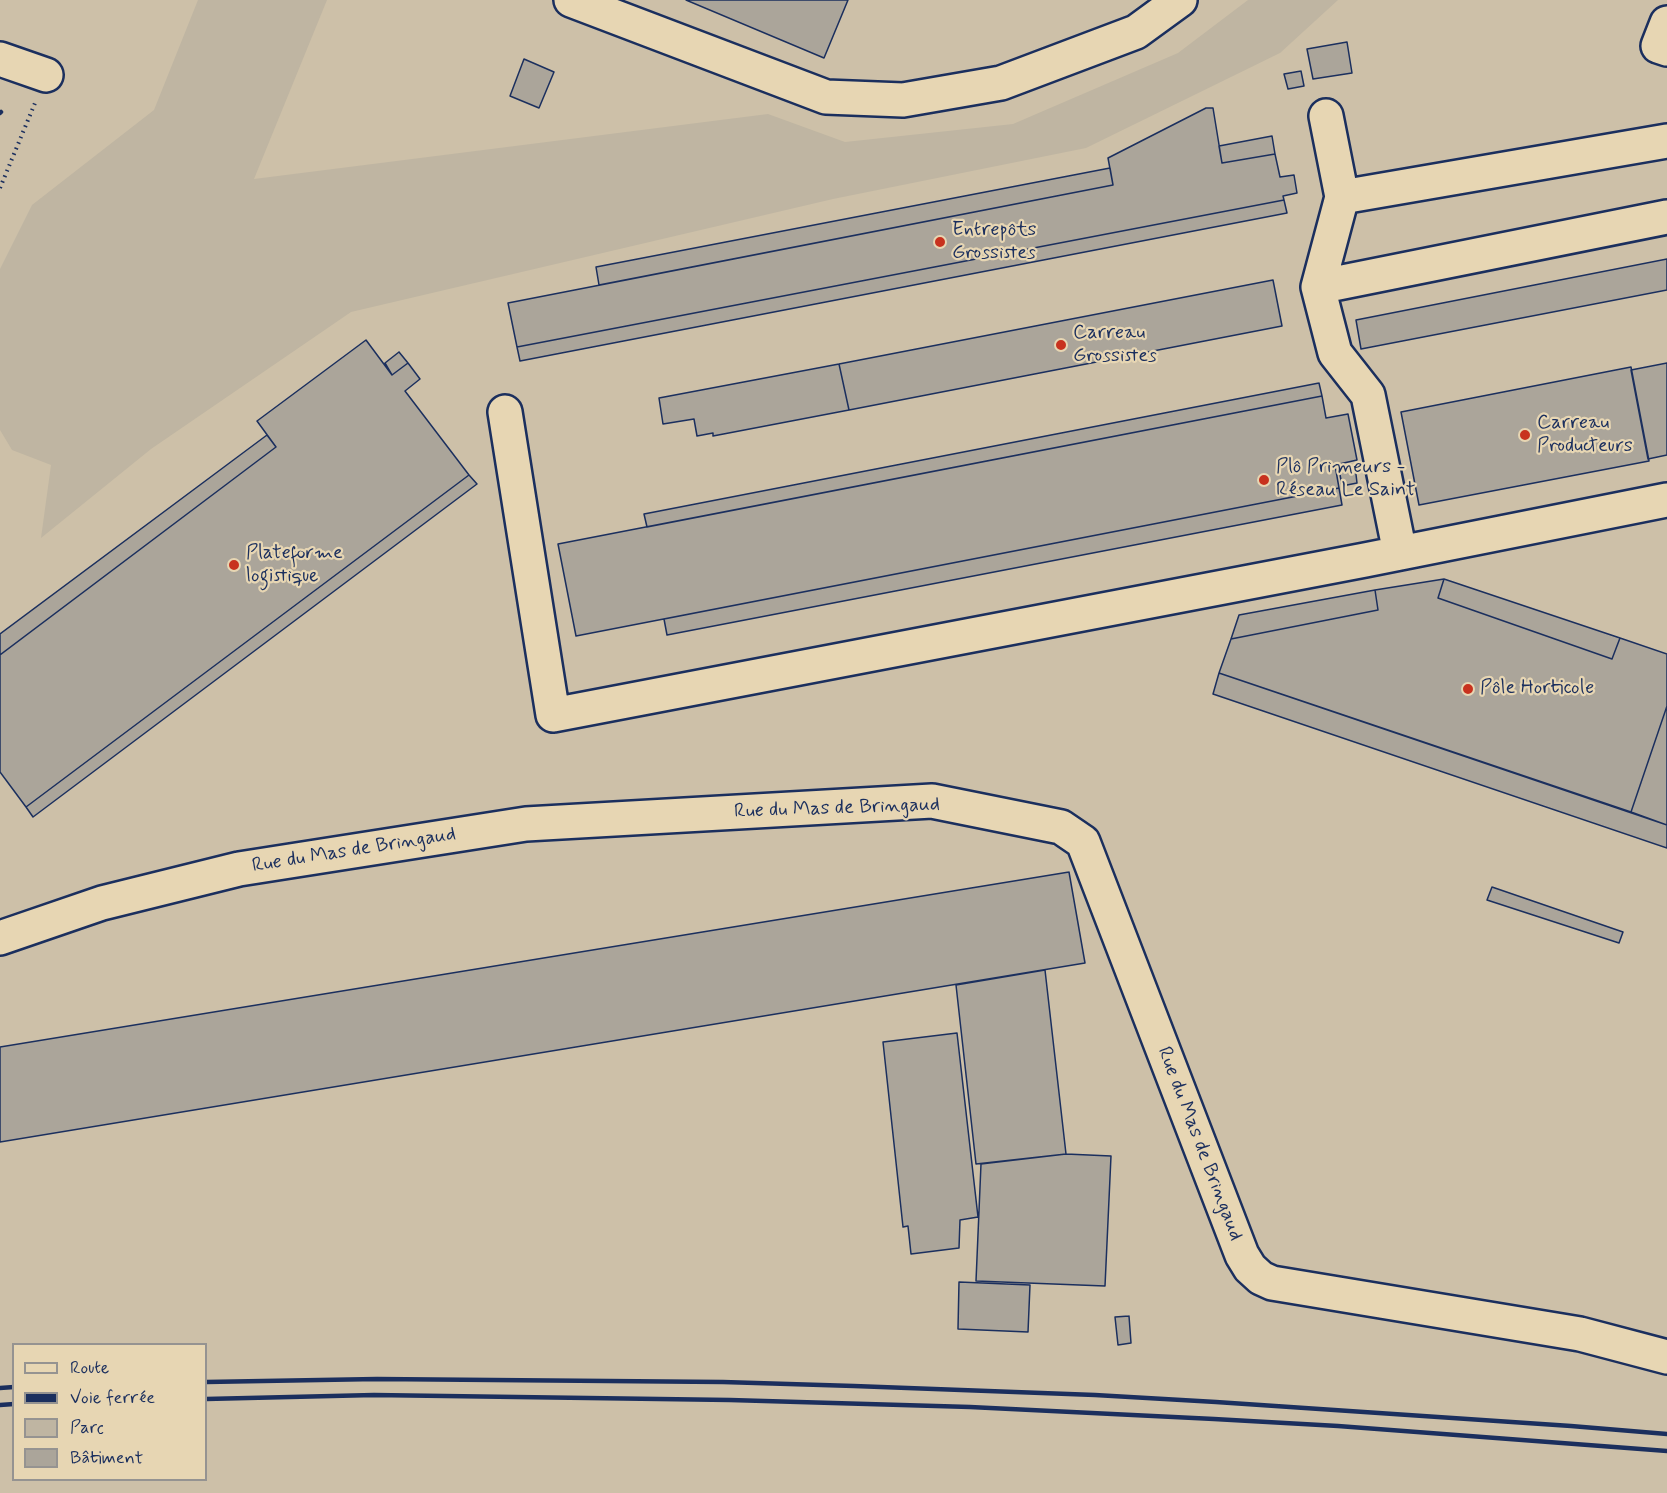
<!DOCTYPE html>
<html>
<head>
<meta charset="utf-8">
<style>
  body { margin:0 }
  #map { position:relative; width:1667px; height:1493px; overflow:hidden; background:#dbccae; font-family:Mynerve,sans-serif }
  canvas { display:block }
  .legend { position:absolute; left:12px; top:1343px; width:195px; height:138px; box-sizing:border-box; background:#e7d6b3; border:2px solid #959391; margin:0; padding:8px 10px; list-style:none; font-size:18px; color:#1b2f5e }
  .legend li { display:flex; align-items:center; gap:12px; height:30px }
  .legend b { width:30px; border:2px solid #959391 }
</style>
</head>
<body>
<div id="map">
<canvas width="1667" height="1493"></canvas>
<ul class="legend">
<li><b style="height:8px;background:#e7d6b3"></b>Route</li>
<li><b style="height:8px;background:#1b2f5e"></b>Voie ferrée</li>
<li><b style="height:16px;background:#bfb5a2"></b>Parc</li>
<li><b style="height:16px;background:#aba59a"></b>Bâtiment</li>
</ul>
</div>
<script>
const c = document.querySelector('canvas').getContext('2d');
c.lineJoin = 'round';
function fill(path, color) { c.fillStyle = color; c.fill(path, 'evenodd'); }
const poly = rows => new Path2D(rows.map(r => 'M' + r).join(''));
function stroke(path, color, width, dash) { c.strokeStyle = color; c.lineWidth = width; c.lineCap = dash ? 'butt' : 'round'; c.setLineDash(dash || []); c.stroke(path); }
function label(font, color, halo, rows, align = 'center') {
  c.font = font + ' Mynerve,sans-serif'; c.lineWidth = 4.5; c.setLineDash([]); c.textBaseline = 'middle'; c.strokeStyle = halo; c.fillStyle = color; for (const [text, x, y, turn = 0] of rows) {
    c.save(); c.translate(x, y); c.rotate((+turn || 0) * Math.PI / 180); c.textAlign = isNaN(turn) ? turn : align; if (halo) c.strokeText(text, 0, 0); c.fillText(text, 0, 0); c.restore();
  }
}
fill(poly([
  [0,0,1667,0,1667,1493,0,1493],
  [14,1344,206,1344,206,1480,14,1480]
]), '#cdc0a8');
fill(poly([
  [198,0,327,0,254,179,768,114,845,142,1013,124,1178,53,1248,0,1338,0,1280,53,1086,148,833,199,351,312,151,449,41,538,51,465,12,450,0,430,0,269,32,205,154,110]
]), '#bfb5a2');
const building = poly([
  [686,0,848,0,824,58,686,0],
  [1347,42,1352,73,1313,79,1307,49,1347,42],
  [524,59,554,72,539,108,510,96,524,59],
  [1301,71,1304,86,1288,89,1284,74,1301,71],
  [1206,108,1213,108,1222,163,1275,154,1280,177,1294,175,1297,193,1283,196,1284,200,517,347,508,303,1113,185,1108,158,1206,108],
  [1272,136,1275,154,1222,163,1219,146,1272,136],
  [1110,168,1113,185,599,285,596,267,1110,168],
  [1284,200,1287,213,520,361,517,347,1284,200],
  [1667,259,1667,290,1361,349,1356,320,1667,259],
  [1273,280,1282,326,849,410,839,364,1273,280],
  [366,340,392,375,408,363,420,379,405,391,469,475,26,807,0,772,0,655,276,447,257,421,366,340],
  [399,352,408,363,392,375,385,363,399,352],
  [1667,363,1667,455,1648,459,1631,370,1667,363],
  [839,364,849,410,713,436,713,433,697,436,694,419,663,424,659,398,839,364],
  [1631,367,1649,461,1419,505,1401,412,1631,367],
  [1319,383,1322,396,647,527,644,514,1319,383],
  [1322,396,1326,418,1348,414,1357,460,1335,465,1339,488,576,636,558,544,1322,396],
  [267,435,276,447,0,655,0,634,267,435],
  [1355,466,1357,483,1342,486,1339,469,1355,466],
  [469,475,477,484,33,817,26,807,469,475],
  [1339,488,1342,505,667,635,664,619,1339,488],
  [1444,579,1620,638,1612,659,1438,598,1444,579],
  [1444,579,1438,598,1612,659,1620,638,1667,654,1667,706,1631,812,1219,673,1231,639,1378,610,1375,590,1444,579],
  [1375,590,1378,610,1231,639,1239,615,1375,590],
  [1219,673,1667,825,1667,848,1213,694,1219,673],
  [1667,706,1667,825,1631,812,1667,706],
  [1069,872,1085,963,0,1142,0,1047,1069,872],
  [1492,887,1623,932,1619,943,1487,900,1492,887],
  [1045,970,1066,1154,976,1164,956,985,1045,970],
  [957,1033,978,1217,960,1220,959,1248,911,1254,908,1226,903,1227,883,1042,957,1033],
  [1066,1154,1111,1156,1105,1286,976,1281,981,1164,1066,1154],
  [959,1282,1030,1285,1028,1332,958,1329,959,1282],
  [1129,1316,1131,1343,1118,1345,1115,1317,1129,1316]
]);
fill(building, '#aba59a');
stroke(building, '#1b2f5e', 1.5);
const minor = poly([
  [571,0,826,97,903,100,1001,83,1136,32,1180,0],
  [1667,23,1658,46,1667,49],
  [0,59,46,75],
  [1326,116,1342,197,1318,287,1335,353,1368,395,1400,553],
  [1342,197,1667,141],
  [1318,287,1667,217],
  [505,412,553,715,1365,560,1667,500],
  [0,938,102,903,239,869,526,824,932,801,1061,827,1083,842,1242,1255,1250,1268,1261,1278,1272,1283,1580,1334,1667,1357]
]);
stroke(minor, '#1b2f5e', 38);
stroke(poly([
  [0,188,35,103]
]), '#1b2f5e', 4, [1.5, 4.5]);
stroke(minor, '#e7d6b3', 33);
stroke(poly([
  [0,113,1,112],
  [206,1382,377,1379,723,1382,854,1386,1095,1395,1216,1402,1571,1426,1667,1434],
  [0,1388,14,1387],
  [206,1399,374,1395,730,1400,970,1407,1214,1419,1338,1426,1667,1451],
  [0,1405,14,1404]
]), '#1b2f5e', 4.5);
for (const [x, y, r, color] of [
  [940,242,6,"#c8321e"],
  [1061,345,6,"#c8321e"],
  [1525,435,6,"#c8321e"],
  [1264,480,6,"#c8321e"],
  [234,565,6,"#c8321e"],
  [1468,689,6,"#c8321e"]
]) { const dot = new Path2D(); dot.arc(x, y, r, 0, 2 * Math.PI); c.fillStyle = color; c.fill(dot); stroke(dot, '#e7d6b3', 2); }
label('20px', '#1b2f5e', '#e7d6b3', [
  ["Entrepôts",952,231],
  ["Grossistes",952,254],
  ["Carreau",1073,334],
  ["Grossistes",1073,357],
  ["Carreau",1537,424],
  ["Producteurs",1537,447],
  ["Plô Primeurs -",1276,468],
  ["Réseau Le Saint",1276,491],
  ["Plateforme",246,554],
  ["logistique",246,577],
  ["Pôle Horticole",1480,689]
], 'left');
label('20px', '#1b2f5e', '#e7d6b3', [
  ["Rue du Mas de Bringaud",837,809,-2],
  ["Rue du Mas de Bringaud",354,851,-9],
  ["Rue du Mas de Bringaud",1199,1144,69]
]);
</script>
</body>
</html>
